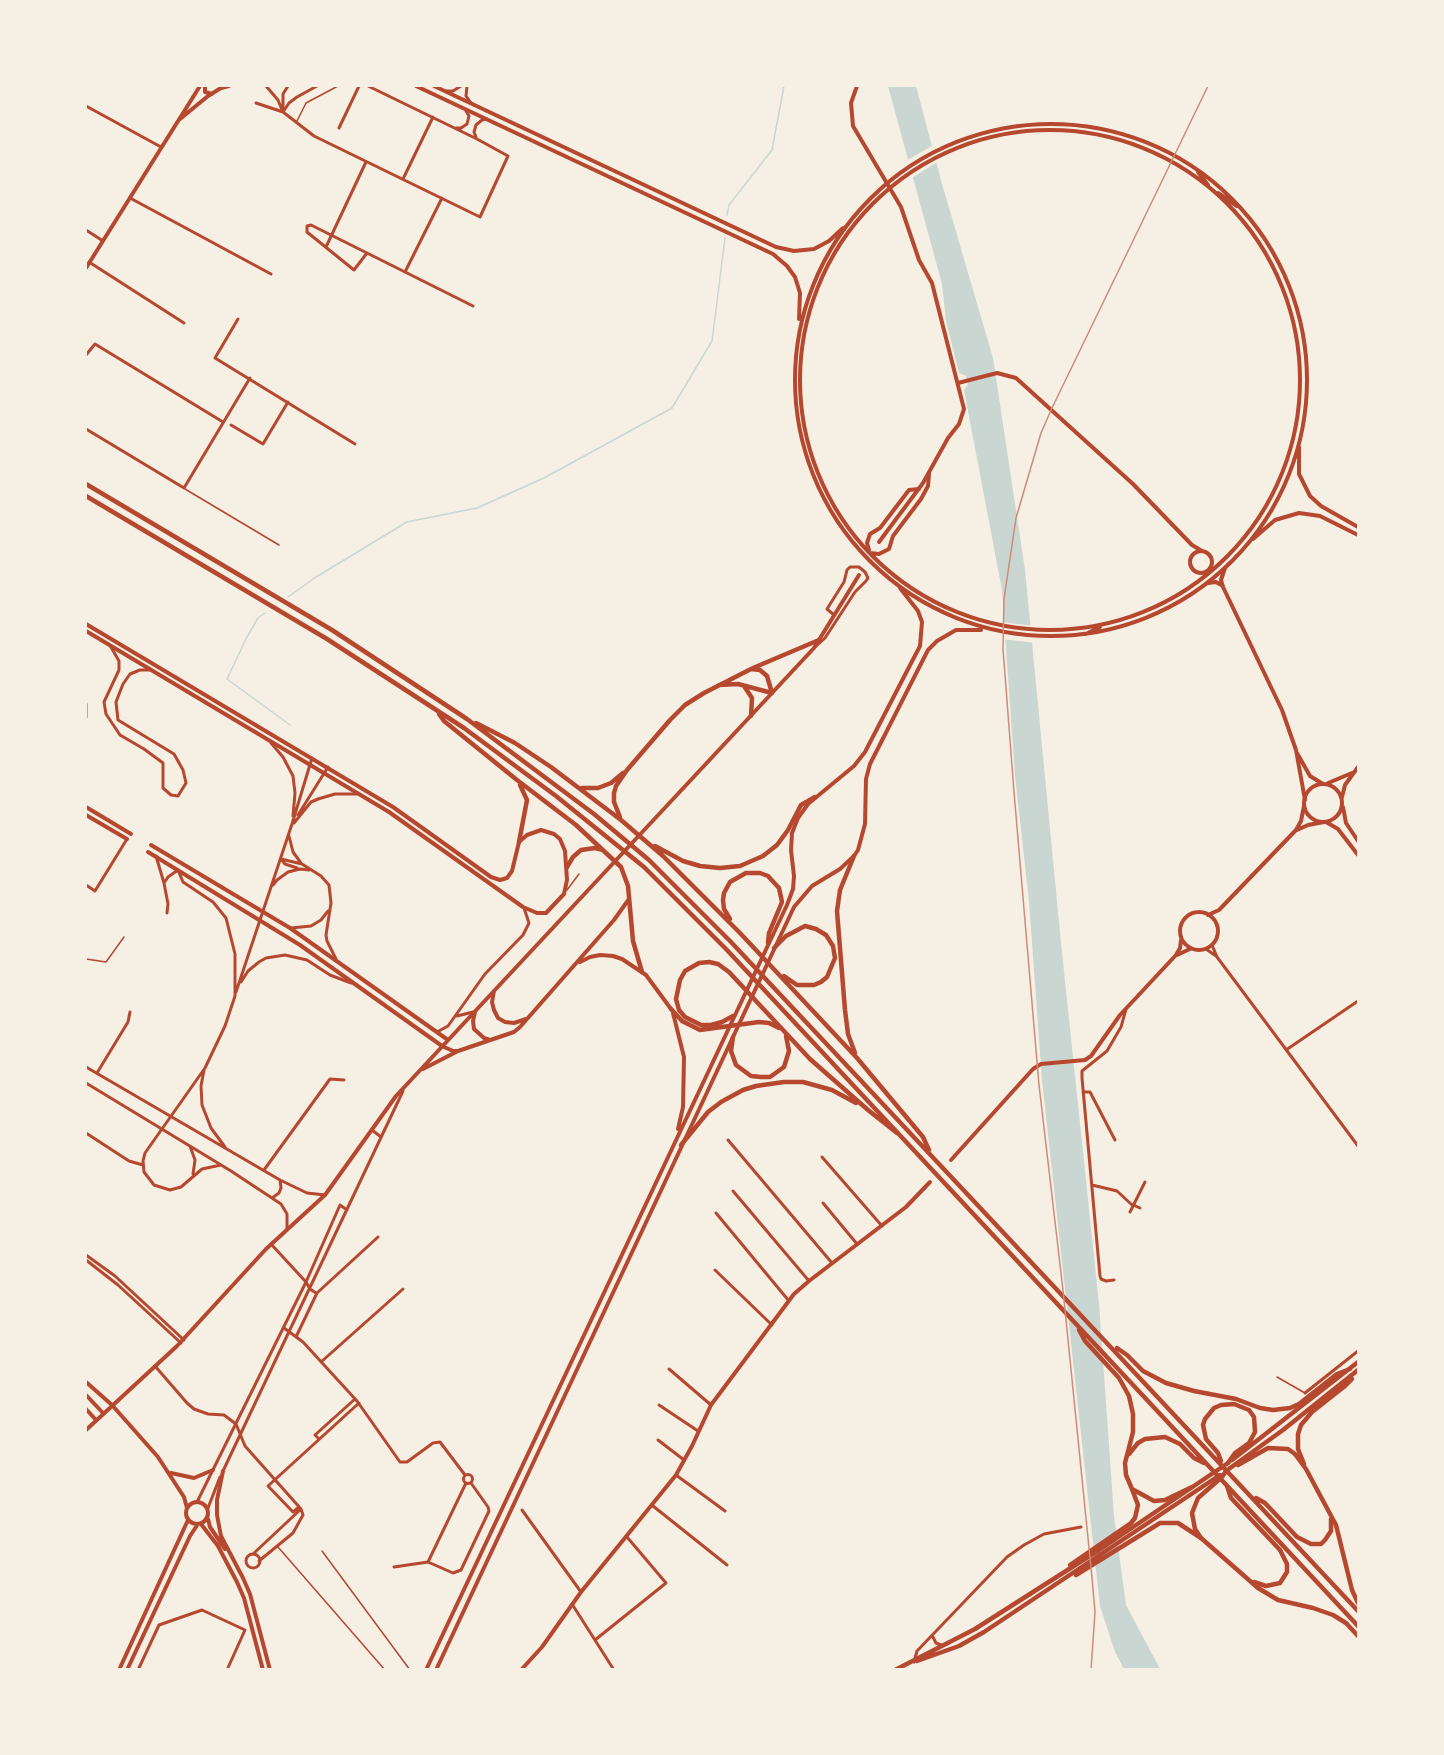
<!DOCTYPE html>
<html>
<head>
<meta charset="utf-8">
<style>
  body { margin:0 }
  #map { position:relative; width:1444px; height:1755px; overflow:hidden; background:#f6efe4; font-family:"Asap Condensed",sans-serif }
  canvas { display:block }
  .frame { position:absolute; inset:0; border:87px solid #f6efe4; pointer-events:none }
</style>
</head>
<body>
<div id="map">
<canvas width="1444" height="1755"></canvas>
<div class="frame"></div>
</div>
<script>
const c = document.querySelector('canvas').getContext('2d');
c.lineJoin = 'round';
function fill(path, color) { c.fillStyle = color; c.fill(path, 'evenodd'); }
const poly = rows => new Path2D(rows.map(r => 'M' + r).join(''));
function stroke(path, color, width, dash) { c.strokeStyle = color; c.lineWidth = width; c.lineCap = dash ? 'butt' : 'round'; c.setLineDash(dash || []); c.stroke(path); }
fill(poly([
  [888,86,916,86,942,184,993,358,1025,570,1061,943,1099,1304,1114,1516,1126,1605,1160,1669,1124,1669,1115,1652,1100,1606,1042,1080,1029,901,1015,776,1002,590,964,390,968,384,966,376,959,373,946,321,942,284]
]), '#c9d6d2');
fill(poly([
  [935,144,939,161,910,179,906,161],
  [1001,622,1034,626,1036,643,1002,639]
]), '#f6efe4');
stroke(poly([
  [727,215,729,205,772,150,784,86],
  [288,597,316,577,407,522,477,508,544,478,672,408,712,341,725,238],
  [265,613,258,618,247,637,227,679,290,725]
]), '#c9d6d2', 1.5);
stroke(poly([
  [297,121,306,103,338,86],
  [185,489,279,545],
  [567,890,579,874],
  [86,959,106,962,124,937],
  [1277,1377,1305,1393],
  [278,1547,385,1670],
  [322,1551,410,1670]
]), '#b5482f', 1.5);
stroke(poly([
  [266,86,278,100,283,112],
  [467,86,466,96,471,103],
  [446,91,453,91,461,86],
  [256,103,283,112,314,136,480,217,508,156,477,139,368,86],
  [86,106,161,147],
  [283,111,283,94,288,86],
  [283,112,289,103,297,97,317,86],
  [339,128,359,86],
  [456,128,461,128,467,124,469,116,466,111],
  [476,137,474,132,476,125,482,120,487,119],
  [403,179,433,117],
  [130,198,271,274],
  [86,230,103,241],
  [326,247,366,162],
  [367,253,354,270,307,232,307,226,311,225,473,306],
  [89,262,184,323],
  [405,272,442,198],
  [238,319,215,358,355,444],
  [86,355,95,344,223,422],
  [231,425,263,444,288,402],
  [86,429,184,488,250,378],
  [111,647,119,661,119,670,104,702,106,714,120,735,144,749,163,763,163,788,171,795,178,796,186,783,183,770,174,754,118,720,116,702,123,684,130,674,140,670,151,670],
  [815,647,825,638,855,592,866,581,868,578,865,572,859,567,850,567,847,570,844,582,827,609,834,615],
  [86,704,86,717],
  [271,743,283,757,293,776,295,793,293,816],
  [298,815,328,767],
  [294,823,311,802,318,799,335,794,357,794],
  [289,836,293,852,301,863],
  [156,856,164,883,168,904,167,913],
  [281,859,302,864,321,876,329,885,331,903,326,935,327,941,336,959],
  [281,859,285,864,297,868],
  [164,883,168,877,178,870,183,882,213,902,226,918,235,954,235,996,225,1026,205,1068,145,1153,143,1161,144,1172,154,1185,170,1190,181,1187,202,1169,221,1165],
  [86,885,95,891,127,839],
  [273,885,277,880,288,872,300,869,309,870],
  [291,928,311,926,321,920,328,911],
  [1212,945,1217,957,1358,1146],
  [1206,949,1216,956],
  [241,982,248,971,259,962,266,958,285,955,307,960,330,975,351,983],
  [236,992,292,824,312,758],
  [457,1016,473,1012],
  [437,1032,448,1026,485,974,523,935,529,923,524,908],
  [1286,1050,1358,1001],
  [86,1067,280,1180,307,1193,325,1195],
  [204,1070,201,1086,202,1105,211,1128,225,1147],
  [97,1073,128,1022,130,1012],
  [86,1083,231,1171,281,1204,287,1214,287,1229],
  [1083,1092,1090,1092,1115,1140],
  [372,1130,381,1137],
  [86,1133,129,1161,143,1165],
  [728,1140,832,1263],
  [190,1146,195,1160,193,1174],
  [822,1157,882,1226],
  [264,1170,330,1079,344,1080],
  [1092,1185,1117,1191,1131,1204,1140,1208],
  [733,1191,809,1281],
  [272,1198,279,1193,281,1188,280,1180],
  [823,1203,857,1244],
  [1130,1212,1145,1182],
  [716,1213,789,1301],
  [271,1244,306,1282,310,1289,316,1293],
  [86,1255,115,1276,184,1340],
  [86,1260,118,1285,181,1343],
  [715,1270,772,1325],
  [1114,1280,1106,1281,1101,1279,1100,1276,1082,1078,1082,1071,1107,1051,1121,1027,1126,1009],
  [284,1328,303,1342,357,1401,400,1462,407,1462,433,1443,440,1442,465,1475],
  [296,1337,317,1293,378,1237],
  [321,1362,403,1289],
  [155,1366,187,1403,194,1409,208,1414,224,1415,236,1424,245,1446,301,1509,303,1515,293,1533,259,1561],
  [669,1369,711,1405],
  [1305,1393,1358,1351],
  [659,1405,698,1431],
  [319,1439,315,1435,355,1399],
  [658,1440,684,1460],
  [223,1471,403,1091],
  '463.5 1479a4.5 4.5 0 1 1 9 0a4.5 4.5 0 1 1-9 0Z',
  [676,1475,725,1511],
  [466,1483,428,1562,453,1573,461,1570,489,1511,488,1507,471,1483],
  [197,1502,306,1282,340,1205,347,1210],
  [653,1506,727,1565],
  [299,1507,293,1512,268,1486,359,1403],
  [208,1508,220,1477],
  [522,1510,581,1592],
  [253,1554,301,1509],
  '246 1561a7 7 0 1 1 14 0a7 7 0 1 1-14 0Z',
  [394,1567,428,1562],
  [572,1604,614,1670],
  [933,1637,936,1643,941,1645],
  [595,1640,666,1583,627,1537],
  [914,1662,917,1651,1007,1557,1024,1545,1044,1534,1081,1527],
  [138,1670,159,1625,202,1610,245,1630,227,1670]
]), '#b5482f', 3);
stroke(poly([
  [205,86,205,92,212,94],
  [857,86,851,103,853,126,901,207,919,260,932,283,964,409,959,424,948,438,923,483,879,542],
  [180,119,208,96,221,88,229,86],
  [86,268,200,86],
  [958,383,997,373,1016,378,1133,484,1192,545,1202,551],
  '1190 562a11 11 0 1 1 22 0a11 11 0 1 1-22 0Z',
  [1225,568,1221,580,1223,587,1282,710,1296,750,1305,800],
  [1208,583,1216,582,1223,586],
  [86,624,393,807,491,877,500,880,507,878,512,871,519,842,527,835,541,830,554,834,560,839,565,851,567,880,564,894,546,913,537,913,523,907,389,812,86,631],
  [1297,753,1310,776,1323,784],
  [86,807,131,834],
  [86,815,127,839],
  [1297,830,1308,825,1324,822],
  [151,845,290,928,448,1040],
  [148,852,300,945,442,1046,453,1051,458,1051],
  '1180 931a19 19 0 1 1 38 0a19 19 0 1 1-38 0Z',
  [1208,915,1219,910,1296,830,1301,821,1304,806],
  [1177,955,1190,949],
  [580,962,590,957,600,955,613,956,622,959,646,975,671,1009],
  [494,991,492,1002,494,1010,498,1018,505,1022,514,1023,526,1019],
  [475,1012,473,1021,474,1029,484,1038,490,1040],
  [423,1069,458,1051,514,1032,520,1027,614,920,629,899],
  [951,1160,1033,1069,1041,1064,1085,1060,1091,1056,1120,1015,1176,955,1180,948,1181,940],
  [86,1430,177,1346,266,1249,325,1195,396,1096,814,648,859,575],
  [521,1670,542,1647,581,1592,676,1475,692,1446,711,1405,794,1294,809,1281,906,1207,930,1182]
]), '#b5482f', 4);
stroke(poly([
  [416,86,773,254,787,266,795,277,800,293,799,319],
  [434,86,776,247,794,251,814,249,829,241,843,228],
  '795 380a256 256 0 1 1 512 0a256 256 0 1 1-512 0Z',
  '800 380a250 250 0 1 1 500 0a250 250 0 1 1-500 0Z',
  [1198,172,1208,185],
  [1218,193,1237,206],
  [1299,447,1299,474,1310,496,1321,506,1358,527],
  [1253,539,1275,520,1299,513,1320,516,1358,535],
  [869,550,867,543,870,534,880,528,909,490,919,489],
  [870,553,879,554,889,549,893,536,921,499,928,486,929,474],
  [1086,634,1100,627],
  [1328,783,1352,773],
  '1304 803a19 19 0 1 1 38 0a19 19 0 1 1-38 0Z',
  [1342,797,1345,785,1358,767],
  [1343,807,1346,823,1358,841],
  [1326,822,1338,829,1358,855],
  [673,1013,684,1057,683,1107,678,1129],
  [86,1382,112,1405,158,1457,184,1497,187,1508],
  [86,1395,103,1413],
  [86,1409,96,1420],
  [223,1471,217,1500,217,1515,221,1536,243,1578,250,1594,270,1670],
  [171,1473,194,1478,213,1470],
  '186 1513a11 11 0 1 1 22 0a11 11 0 1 1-22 0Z',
  [208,1519,210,1527,225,1549],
  [201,1524,218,1546,237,1582,244,1598,263,1670],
  [119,1670,188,1520],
  [127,1670,190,1536,198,1524],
  [426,1670,787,905,793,889,794,876,791,850,792,833,798,818,808,804,854,766,865,752,920,646,922,622,918,611,900,588],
  [436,1670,794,907,812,886,840,869,854,856,858,850,865,824,866,779,870,764,928,650,937,641,956,630,981,630]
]), '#b5482f', 4);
stroke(poly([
  [1070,1565,1131,1523,1135,1518,1138,1505,1132,1489],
  [1076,1575,1160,1523,1178,1523,1201,1538],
  [917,1661,959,1646,984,1632,1220,1475],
  [895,1670,975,1629,1099,1550,1228,1463]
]), '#b5482f', 4.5);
stroke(poly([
  [86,484,332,630,467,719,594,814,649,860,731,942,1358,1611],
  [86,496,327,639,464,728,556,796,644,867,726,949,1358,1626],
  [753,668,819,640],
  [744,686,752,698,751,716],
  [439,714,444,721,517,780,576,825,621,867,628,886,633,941,642,972],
  [476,723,515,743,551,767,621,820,663,856,740,933,857,1058,923,1137,929,1150],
  [582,788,598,788,611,783,623,773],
  [620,817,614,802,614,793,616,786,627,770,670,720,685,705,704,693,751,669,760,670,767,676,772,693,738,684,719,685],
  [519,842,527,800,520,785],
  [655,846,683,861,700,866,720,868,740,866,763,856,777,845,788,830,801,805,815,797],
  [854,856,840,890,837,911,845,1010,848,1034,855,1053],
  [567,867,573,857,581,850,595,848,603,850],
  [730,919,724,909,723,900,724,893,730,882,746,873,760,873,768,876,779,888,782,902,769,933,768,943],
  [774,948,786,936,805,926,816,929,826,935,833,946,835,958,827,977,821,982,814,985,797,985,784,976],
  [671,1009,682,1021,700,1030,759,1022,769,1023,779,1028],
  [733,1016,722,1022,711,1025,701,1025,685,1017,679,1010,676,999,680,980,685,971,699,963,709,962,718,964,729,972,810,1059,868,1110,897,1133],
  [733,1037,731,1051,736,1065,751,1076,761,1077,770,1077,784,1067,789,1051,786,1036],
  [681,1145,708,1112,721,1102,743,1090,756,1086,784,1082,803,1082,832,1090,856,1103],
  [1079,1330,1085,1341,1119,1378,1129,1396,1133,1414,1133,1432,1125,1463,1126,1475,1132,1489,1154,1501,1165,1500,1192,1487],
  [1117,1348,1127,1355,1143,1371,1166,1383,1194,1391,1236,1399,1260,1408,1273,1410,1290,1408,1299,1404,1337,1374,1350,1369],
  [1358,1370,1283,1430,1226,1471,1222,1477,1198,1498,1192,1513,1195,1529,1201,1538,1258,1588,1278,1600,1313,1608,1333,1615,1346,1623,1358,1636],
  [1129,1454,1138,1443,1145,1439,1165,1437,1180,1444,1194,1458,1204,1463],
  [1232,1460,1358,1362],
  [1221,1461,1218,1453,1206,1439,1203,1425,1205,1419,1214,1408,1221,1405,1234,1404,1249,1410,1254,1417,1255,1432,1249,1443,1235,1453,1228,1463],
  [1304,1464,1298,1449,1298,1434,1301,1425,1312,1412,1345,1386,1352,1379],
  [1238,1465,1268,1448,1288,1449,1295,1454,1306,1469,1336,1525,1352,1590,1358,1603],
  [1227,1486,1231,1498,1280,1550,1287,1564,1287,1572,1280,1583,1266,1586,1254,1582],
  [1256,1498,1265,1503,1297,1537,1311,1544,1321,1544,1325,1540,1331,1531,1331,1519]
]), '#b5482f', 4.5);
stroke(poly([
  [1091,1670,1095,1612,1092,1578,1063,1290,1039,1085,1014,792,1003,649,1004,599,1016,518,1041,433,1052,408,1208,86]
]), '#cf8b77', 1.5);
</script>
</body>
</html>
